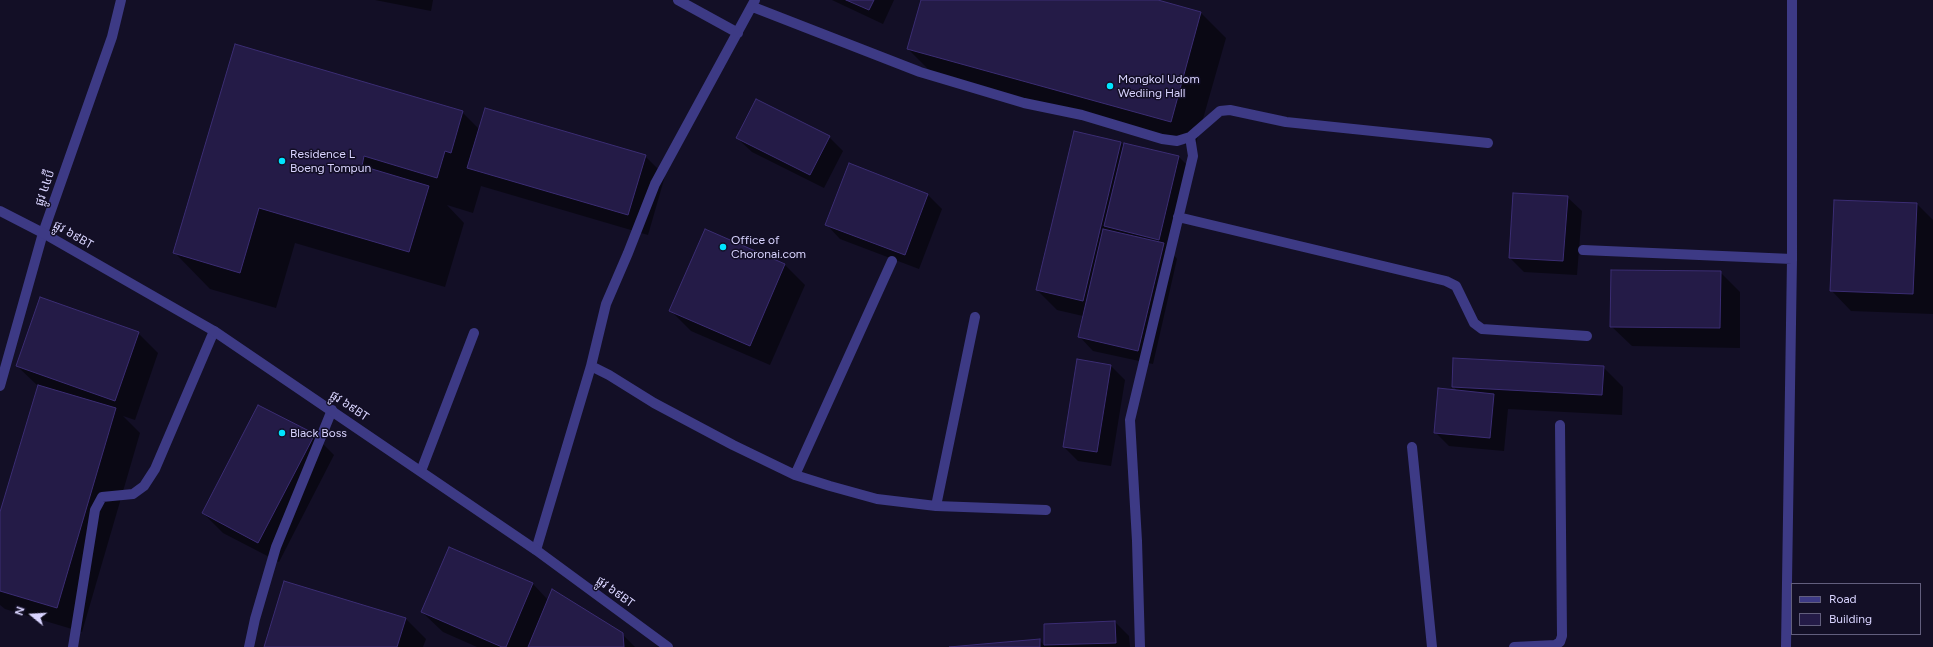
<!DOCTYPE html>
<html>
<head>
<meta charset="utf-8">
<style>
  body { margin:0 }
  #map { position:relative; width:1933px; height:647px; overflow:hidden; background:#130f26; font-family:Figtree,sans-serif }
  canvas { display:block }
  .legend { position:absolute; left:1791px; top:583px; width:130px; height:52px; box-sizing:border-box; background:#130f26; border:1px solid #625e7d; margin:0; padding:5px 7px; list-style:none; font-size:12px; color:#d9d4ff }
  .legend li { display:flex; align-items:center; gap:8px; height:20px }
  .legend b { width:20px; border:1px solid #625e7d }
  .north { position:absolute; left:12px; top:595px; width:40px; height:40px; -webkit-text-stroke:3px #130f26; paint-order:stroke; rotate:288deg; font-size:11px; font-weight:700; line-height:16px; text-align:center; color:#d9d4ff }
  .north::after { content:''; display:block; margin:auto; width:14px; height:18px; background:#d9d4ff; clip-path:polygon(50% 0,100% 100%,50% 72%,0 100%) }
</style>
</head>
<body>
<div id="map">
<canvas width="1933" height="647"></canvas>
<ul class="legend">
<li><b style="height:5px;background:#3d3a85"></b>Road</li>
<li><b style="height:11px;background:#241b47"></b>Building</li>
</ul>
<div class="north">N</div>
</div>
<script>
const c = document.querySelector('canvas').getContext('2d');
c.lineJoin = 'round';
function fill(path, color) { c.fillStyle = color; c.fill(path, 'evenodd'); }
const poly = rows => new Path2D(rows.map(r => 'M' + r).join(''));
function stroke(path, color, width, dash) { c.strokeStyle = color; c.lineWidth = width; c.lineCap = dash ? 'butt' : 'round'; c.setLineDash(dash || []); c.stroke(path); }
function label(font, color, halo, rows, align = 'center') {
  c.font = font + ' Figtree,"Noto Sans Khmer",sans-serif'; c.lineWidth = 3; c.setLineDash([]); c.textBaseline = 'middle'; c.strokeStyle = halo; c.fillStyle = color; for (const [text, x, y, turn = 0] of rows) {
    c.save(); c.translate(x, y); c.rotate((+turn || 0) * Math.PI / 180); c.textAlign = isNaN(turn) ? turn : align; if (halo) c.strokeText(text, 0, 0); c.fillText(text, 0, 0); c.restore();
  }
}
fill(poly([
  [375,0,433,0,431,11],
  [832,0,894,0,883,24],
  [922,0,1154,0,1201,13,1226,38,1195,147,933,74,908,49],
  [236,45,462,112,479,129,645,156,665,176,648,235,481,186,473,213,447,205,464,223,445,287,295,243,276,308,210,289,175,253],
  [829,137,843,151,824,188,752,152,737,138],
  [1121,143,1125,147,1125,144,1179,157,1193,171,1173,254,1177,259,1153,364,1093,351,1079,336,1083,316,1057,310,1037,290],
  [928,195,942,209,919,269,840,239,826,224],
  [1567,197,1582,211,1577,275,1524,272,1510,258],
  [1917,204,1933,220,1933,314,1851,311,1831,290],
  [705,230,785,265,805,285,770,365,691,331,671,311],
  [1720,272,1740,292,1740,348,1632,346,1611,326],
  [138,333,158,353,135,420,123,416,140,433,82,632,5,609,0,605,0,516,38,386,17,366],
  [1111,366,1125,380,1111,466,1078,461,1064,447],
  [1603,367,1623,387,1622,415,1508,409,1504,451,1449,446,1435,432,1457,391,1453,386],
  [314,435,334,455,279,562,223,533,203,513],
  [449,549,533,584,548,600,622,634,635,647,477,647,443,632,422,612],
  [406,619,426,639,423,647,265,647],
  [1115,622,1129,636,1130,647,960,647,1039,640,1045,646,1045,625]
]), '#0007');
const building = poly([
  [846,0,874,0,869,10,846,0],
  [921,0,1158,0,1201,12,1171,122,907,49,921,0],
  [235,44,463,111,451,153,445,151,437,178,364,156,362,166,429,186,409,252,259,208,240,273,173,253,235,44],
  [756,99,830,136,810,175,736,138,756,99],
  [485,108,646,155,628,215,467,168,485,108],
  [1074,131,1121,142,1083,301,1036,290,1074,131],
  [1124,143,1179,156,1159,240,1104,226,1124,143],
  [849,163,928,194,905,255,825,225,849,163],
  [1513,193,1568,196,1563,261,1509,258,1513,193],
  [1834,200,1917,203,1913,294,1830,291,1834,200],
  [705,229,785,264,750,346,669,311,705,229],
  [1103,229,1164,243,1138,351,1078,337,1103,229],
  [1611,270,1721,271,1720,328,1610,327,1611,270],
  [40,297,139,332,115,401,16,366,40,297],
  [1453,358,1604,366,1602,395,1452,387,1453,358],
  [1077,359,1111,365,1097,452,1063,447,1077,359],
  [38,385,116,408,57,608,0,591,0,512,38,385],
  [1438,388,1494,394,1490,438,1434,433,1438,388],
  [258,405,315,434,258,543,202,513,258,405],
  [449,547,533,583,506,647,502,647,421,612,449,547],
  [284,581,406,618,397,647,264,647,284,581],
  [552,589,623,633,624,647,528,647,552,589],
  [1115,621,1116,643,1044,645,1044,624,1115,621],
  [1040,639,1040,647,949,647,1040,639]
]);
fill(building, '#241b47');
stroke(building, '#3b2d73', 1);
stroke(poly([
  [421,471,474,333],
  [73,647,95,510,102,497,133,494,144,486,155,469,214,331],
  [249,647,255,619,276,547,332,410]
]), '#3d3a85', 10);
stroke(poly([
  [678,0,738,33],
  [753,7,920,72,1024,103,1082,115,1162,139,1177,141,1190,137,1220,111,1230,110,1286,122,1488,143],
  [1178,217,1446,281,1456,286,1474,323,1482,329,1587,336],
  [1583,250,1792,259],
  [591,366,609,375,654,403,733,445,795,475,830,486,877,499,936,506,1046,510],
  [0,386,43,233,112,37,121,0],
  [1412,447,1432,647],
  [795,475,892,261],
  [936,506,975,317],
  [536,550,591,366,606,304,628,253,655,184,755,0],
  [1140,647,1137,541,1130,420,1193,156,1190,137],
  [1514,647,1555,645,1560,642,1562,636,1560,425],
  [1786,647,1792,259,1792,0]
]), '#3d3a85', 10);
stroke(poly([
  [0,211,43,233,214,331,536,550,668,647]
]), '#3d3a85', 10);
for (const [x, y, r, color] of [
  [1110,86,4,"#00e5ff"],
  [282,161,4,"#00e5ff"],
  [723,247,4,"#00e5ff"],
  [282,433,4,"#00e5ff"]
]) { const dot = new Path2D(); dot.arc(x, y, r, 0, 2 * Math.PI); c.fillStyle = color; c.fill(dot); stroke(dot, '#130f26', 1.5); }
label('12px', '#d9d4ff', '#130f26', [
  ["Mongkol Udom",1118,79],
  ["Wediing Hall",1118,93],
  ["Residence L",290,154],
  ["Boeng Tompun",290,168],
  ["Office of",731,240],
  ["Choronai.com",731,254],
  ["Black Boss",290,433]
], 'left');
label('12px', '#d9d4ff', '#130f26', [
  ["ផ្លូវ ៤៤ប៊ី",45,188,-71],
  ["ផ្លូវ ៦៩BT",73,235,30],
  ["ផ្លូវ ៦៩BT",349,406,34],
  ["ផ្លូវ ៦៩BT",615,592,36]
]);
</script>
</body>
</html>
